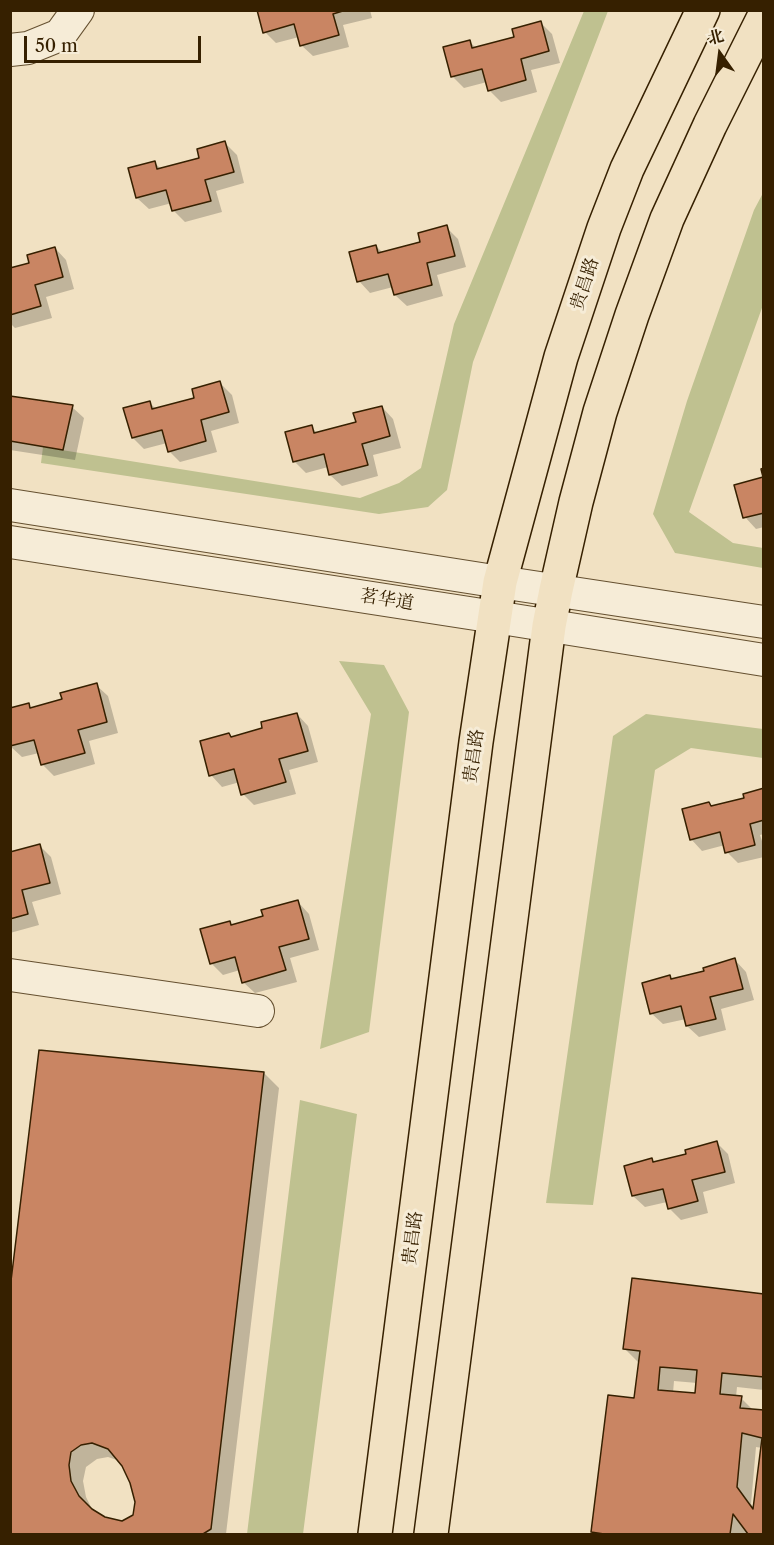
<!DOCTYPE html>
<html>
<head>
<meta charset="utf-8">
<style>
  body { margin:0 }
  #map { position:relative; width:774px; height:1545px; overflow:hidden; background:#f1e1c2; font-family:"Libre Caslon Text","Noto Serif SC",serif }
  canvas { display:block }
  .frame { position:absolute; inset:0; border:12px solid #362000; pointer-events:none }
  .north { position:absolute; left:690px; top:24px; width:60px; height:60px; -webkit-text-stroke:4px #f6ecd7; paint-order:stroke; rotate:346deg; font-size:16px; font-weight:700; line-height:24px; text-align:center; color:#362000 }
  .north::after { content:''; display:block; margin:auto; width:21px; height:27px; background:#362000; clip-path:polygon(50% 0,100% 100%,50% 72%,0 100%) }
  .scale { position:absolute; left:24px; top:36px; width:177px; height:27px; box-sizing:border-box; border:3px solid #362000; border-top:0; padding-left:8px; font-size:18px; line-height:21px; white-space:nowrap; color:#362000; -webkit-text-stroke:4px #f6ecd7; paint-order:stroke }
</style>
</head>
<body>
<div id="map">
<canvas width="774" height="1545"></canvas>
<div class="frame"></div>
<div class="north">北</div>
<div class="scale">50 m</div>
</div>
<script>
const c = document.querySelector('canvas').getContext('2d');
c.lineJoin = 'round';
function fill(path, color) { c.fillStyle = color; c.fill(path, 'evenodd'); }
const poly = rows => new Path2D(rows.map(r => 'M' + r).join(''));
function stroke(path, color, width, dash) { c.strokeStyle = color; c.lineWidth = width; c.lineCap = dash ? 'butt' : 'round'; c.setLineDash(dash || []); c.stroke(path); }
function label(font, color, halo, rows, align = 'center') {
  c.font = font + ' "Libre Caslon Text","Noto Serif SC",serif'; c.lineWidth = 6; c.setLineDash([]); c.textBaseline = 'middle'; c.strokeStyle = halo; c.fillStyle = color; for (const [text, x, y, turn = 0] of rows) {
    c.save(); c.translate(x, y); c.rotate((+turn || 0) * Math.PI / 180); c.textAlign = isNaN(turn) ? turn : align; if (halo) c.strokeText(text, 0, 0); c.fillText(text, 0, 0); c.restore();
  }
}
fill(poly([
  [584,11,608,11,473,362,447,490,428,507,379,514,41,463,43,447,360,498,399,483,421,468,454,324],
  [763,193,763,305,689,512,733,543,763,548,763,568,675,553,653,514,687,401,754,210],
  [339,661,384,665,409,712,369,1032,320,1049,371,714],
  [646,714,763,729,763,758,691,748,655,770,593,1205,546,1203,613,736],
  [300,1100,357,1114,303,1534,247,1534]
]), '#bfc190');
fill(poly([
  [259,10,370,10,372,18,343,25,349,47,313,56,301,45,299,37,276,43,265,32],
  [540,22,552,34,560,63,531,70,537,92,501,102,489,90,487,82,464,88,453,77,470,42,477,49,516,38],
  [225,143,237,155,244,183,216,191,222,212,185,222,174,211,172,203,149,209,137,198,154,162,161,169,200,159],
  [446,227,458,239,466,267,437,275,443,296,407,306,395,295,393,287,370,293,359,281,376,246,383,253,422,243],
  [55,248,66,260,74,289,46,297,52,318,15,328,10,323,10,269,30,264],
  [220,383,232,395,239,423,211,431,217,452,180,462,169,451,167,443,144,449,133,438,149,402,156,409,196,399],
  [10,398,72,407,84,418,75,460,10,450],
  [382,407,393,419,401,448,373,455,378,476,342,486,330,475,328,467,306,473,294,461,311,427,318,434,358,423],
  [764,478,764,527,756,529,745,517],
  [96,685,108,696,118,733,89,741,95,764,54,776,42,764,39,753,22,757,10,746,10,710,28,705,32,709,64,700],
  [297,714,308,726,318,762,289,770,296,794,254,805,243,794,240,782,222,787,211,775,229,734,233,738,264,730],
  [764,790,764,834,760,835,764,847,764,857,738,863,727,852,725,845,702,851,691,839,709,804,712,807,746,799],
  [39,845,51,857,61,894,32,902,39,925,10,933,10,853],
  [298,902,309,914,319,950,290,958,297,982,255,993,243,982,240,970,223,975,211,963,230,922,233,926,265,917],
  [735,960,746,972,754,1000,721,1009,726,1030,699,1037,687,1026,686,1019,663,1024,651,1013,669,977,673,980,706,972],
  [264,1073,279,1088,226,1534,10,1534,10,1302],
  [108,1457,120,1461,132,1482,137,1502,134,1516,122,1522,104,1518,93,1511,86,1497,83,1481,86,1467,97,1459],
  [717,1143,728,1154,735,1183,703,1192,708,1213,681,1220,669,1208,667,1202,645,1207,633,1196,651,1160,655,1163,688,1155],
  [764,1295,764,1390,737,1387,736,1397,741,1398,754,1411,764,1412,764,1534,750,1534,747,1530,747,1534,595,1534,592,1532,636,1400,640,1364,625,1349],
  [674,1381,697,1383,696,1395,673,1393],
  [756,1447,762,1448,755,1509,751,1504]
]), '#0003');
const building = poly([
  [257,10,346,10,333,14,339,35,300,46,294,24,263,33,257,10],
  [541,21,549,51,521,59,526,80,488,91,482,69,451,77,443,47,470,40,472,48,514,37,512,29,541,21],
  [225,141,234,172,205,180,211,201,172,211,166,190,136,198,128,168,155,161,157,169,199,158,197,149,225,141],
  [447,225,455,256,427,263,432,285,394,295,388,274,357,282,349,252,376,245,378,253,420,242,418,233,447,225],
  [55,247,63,277,35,285,41,306,10,315,10,268,29,263,27,255,55,247],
  [220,381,229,412,201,420,206,441,168,452,162,430,132,438,123,408,150,401,152,409,194,398,192,389,220,381],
  [10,396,73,405,63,450,10,441,10,396],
  [382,406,390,436,362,444,368,465,329,475,324,454,293,462,285,432,312,425,314,433,356,422,353,413,382,406],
  [764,468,764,513,743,518,734,485,763,477,761,469,764,468],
  [97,683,107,722,78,730,85,753,41,765,34,740,10,746,10,708,29,703,30,708,62,699,60,693,97,683],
  [297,713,308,751,279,759,286,782,241,795,234,769,209,776,200,741,229,733,231,737,262,728,261,722,297,713],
  [764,788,764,820,750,824,755,845,725,853,720,832,690,840,682,809,709,802,711,806,744,798,743,794,764,788],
  [40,844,50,883,22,890,28,914,10,919,10,852,40,844],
  [298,900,309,939,279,947,286,970,242,983,235,957,210,964,200,929,230,921,231,925,263,916,261,910,298,900],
  [735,958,743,989,710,997,716,1019,686,1026,681,1006,650,1014,642,983,670,975,671,979,704,971,703,968,735,958],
  [39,1050,264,1072,211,1529,203,1534,10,1534,10,1289,39,1050],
  [92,1443,108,1449,122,1466,130,1483,135,1502,133,1515,122,1521,105,1517,92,1509,79,1496,71,1481,69,1465,71,1452,81,1445,92,1443],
  [717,1141,725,1172,692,1180,698,1201,668,1209,663,1189,632,1196,624,1166,652,1158,653,1162,686,1154,685,1150,717,1141],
  [632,1278,764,1294,764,1377,722,1373,720,1394,742,1396,740,1408,764,1410,764,1534,748,1534,733,1514,730,1534,604,1534,591,1532,608,1395,634,1398,640,1351,623,1349,632,1278],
  [660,1367,697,1370,695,1393,658,1390,660,1367],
  [742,1433,762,1438,753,1509,737,1487,742,1433]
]);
fill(building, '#c98563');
stroke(building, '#362000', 1.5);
const minor = poly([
  [10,50,28,48,60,35,78,10],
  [10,505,500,582,764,622],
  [10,542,495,617,764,660],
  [10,975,258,1011]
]);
const major = poly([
  [375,1534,476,742,500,582,561,357,604,228,627,169,703,10],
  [431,1534,549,626,556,590,576,502,600,412,632,315,667,219,710,125,764,17]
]);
stroke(minor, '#655030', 34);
stroke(major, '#362000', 36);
stroke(minor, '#f6ecd7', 32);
stroke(major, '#f1e1c2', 33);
label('18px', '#362000', '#f6ecd7', [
  ["贵昌路",585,284,-72],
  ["茗华道",387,600,9],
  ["贵昌路",474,756,-82],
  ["贵昌路",413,1238,-83]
]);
</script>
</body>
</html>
